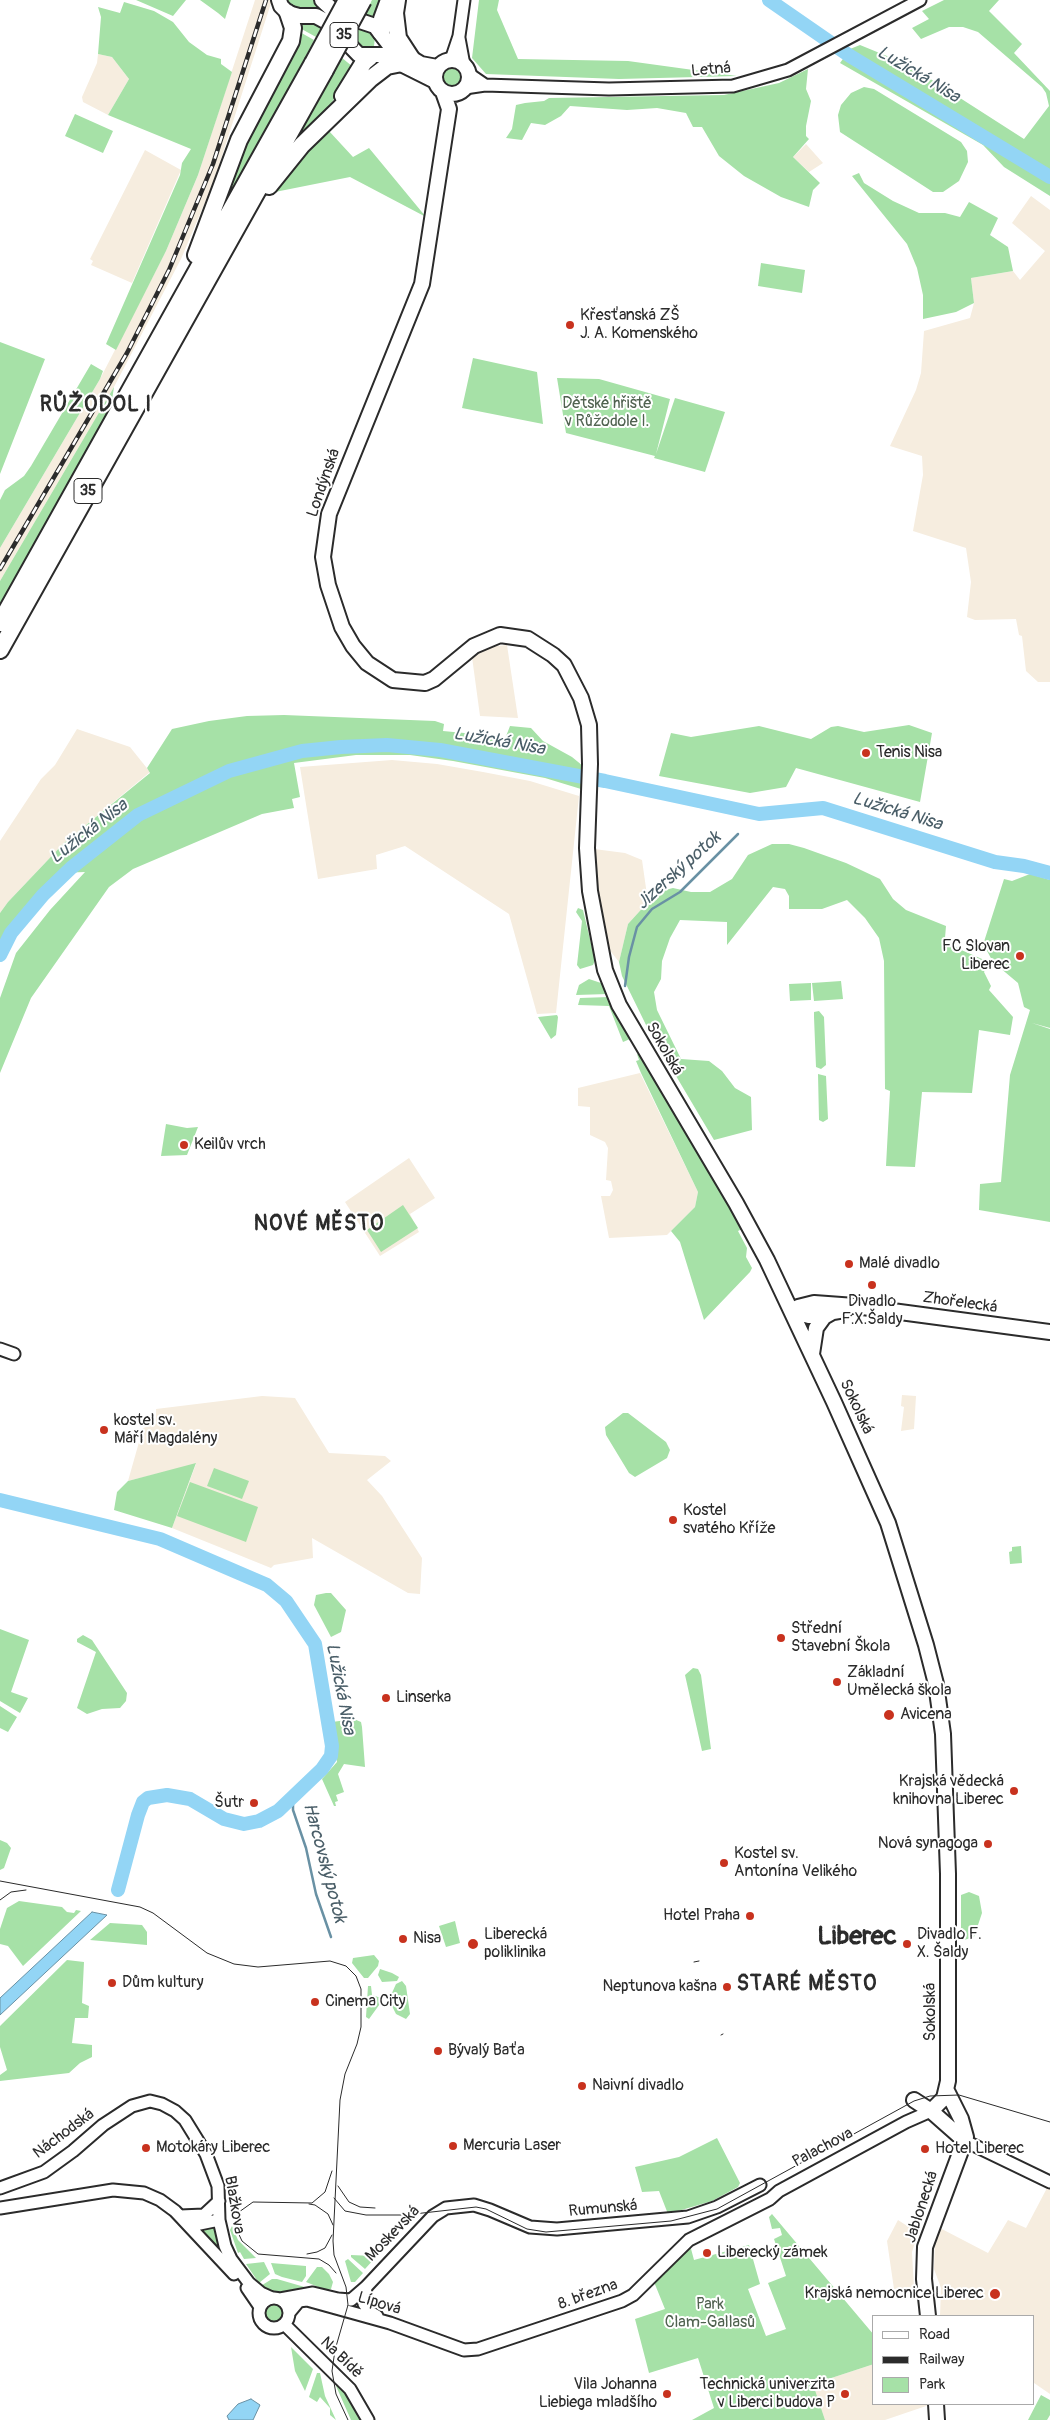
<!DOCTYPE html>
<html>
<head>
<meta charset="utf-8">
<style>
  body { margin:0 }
  #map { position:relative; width:1050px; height:2420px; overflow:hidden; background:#fff; font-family:Pangolin,sans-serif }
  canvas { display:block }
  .legend { position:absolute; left:872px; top:2315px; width:162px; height:90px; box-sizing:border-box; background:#fff; border:1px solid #aaa; margin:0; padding:6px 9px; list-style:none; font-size:15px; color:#2b2b2b }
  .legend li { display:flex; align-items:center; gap:10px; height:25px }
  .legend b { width:25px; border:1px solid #aaa }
</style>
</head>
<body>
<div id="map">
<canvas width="1050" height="2420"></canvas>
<ul class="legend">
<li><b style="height:6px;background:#fff"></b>Road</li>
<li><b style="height:6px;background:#2b2b2b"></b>Railway</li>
<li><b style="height:14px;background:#a6e1a7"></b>Park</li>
</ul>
</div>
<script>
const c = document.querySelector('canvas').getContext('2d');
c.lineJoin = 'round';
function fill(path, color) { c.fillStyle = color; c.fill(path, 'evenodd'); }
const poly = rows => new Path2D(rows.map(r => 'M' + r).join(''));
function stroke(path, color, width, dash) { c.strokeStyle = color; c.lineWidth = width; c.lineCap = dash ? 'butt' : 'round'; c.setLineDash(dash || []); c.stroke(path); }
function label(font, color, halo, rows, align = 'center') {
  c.font = font + ' Pangolin,sans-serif'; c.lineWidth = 4; c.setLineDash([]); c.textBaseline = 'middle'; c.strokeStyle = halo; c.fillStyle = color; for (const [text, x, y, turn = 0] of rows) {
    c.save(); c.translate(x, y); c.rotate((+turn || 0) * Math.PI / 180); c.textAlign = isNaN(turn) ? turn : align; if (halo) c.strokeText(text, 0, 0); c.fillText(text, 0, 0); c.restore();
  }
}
fill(poly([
  [255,0,272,0,214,181,181,259,114,387,0,581,0,548,100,379,166,251,198,175],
  [98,54,112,57,129,79,108,115,83,102,82,97,97,63],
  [806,144,823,163,809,172,793,157],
  [145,150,181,170,132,283,91,265,93,261,90,259],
  [1031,196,1050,210,1050,682,1038,682,1026,671,1022,636,1019,635,1016,619,975,620,967,617,971,582,966,548,913,531,923,475,922,456,890,446,916,390,921,373,924,331,970,318,974,303,971,278,1013,271,1020,280,1045,251,1012,223],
  [507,645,518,718,480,716,472,657,485,647],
  [77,729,130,747,150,772,64,843,8,902,0,913,0,841,41,779,55,765],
  [392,760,437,764,483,772,530,781,579,796,556,1013,537,1014,509,914,405,846,376,855,377,869,318,879,300,767],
  [594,849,625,853,642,860,648,902,628,924,619,962,608,948,602,922],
  [640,1073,698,1192,695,1207,667,1235,609,1238,601,1196,610,1196,613,1190,611,1181,606,1180,608,1148,605,1142,590,1135,590,1107,578,1106,578,1088],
  [409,1158,435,1198,410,1214,419,1232,380,1256,345,1202],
  [902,1395,916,1396,914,1429,901,1431,904,1407,901,1406],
  [262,1396,295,1398,329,1453,385,1456,391,1461,367,1480,382,1496,422,1558,420,1594,408,1593,312,1538,313,1558,274,1565,271,1568,172,1528,196,1464,128,1481,143,1428,156,1424,156,1409],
  [1047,2188,1050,2189,1050,2394,1034,2383,1034,2316,940,2316,941,2288,934,2269,935,2239,938,2227,988,2253,1008,2220,1026,2228],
  [898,2220,918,2233,912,2252,914,2288,894,2289,887,2241],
  [874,2364,874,2404,929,2405,885,2420,825,2420,813,2384]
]), '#f6eddf');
fill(poly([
  [136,0,186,0,173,16],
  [200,0,231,0,225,19,218,13],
  [287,0,316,0,372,32,375,37,374,46,364,51,316,10,297,9,290,6],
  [372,0,385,0,376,23,362,19],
  [479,0,499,0,497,10,518,59,628,61,737,76,619,79,486,74,472,58],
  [944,0,999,0,989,11,1022,44,1014,53,1050,91,1050,196,1004,167,983,145,840,63,850,49,860,45,882,54,907,64,1024,139,1049,106,1046,93,1042,87,978,32,963,27,949,27,921,39,912,28,929,19,922,11],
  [124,2,154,11,173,22,189,42,207,55,221,59,221,64,232,72,198,175,166,251,116,350,106,344,180,175,182,163,191,149,108,115,129,79,112,57,98,54,101,17,98,7,120,13],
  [309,18,323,24,316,37,298,27,300,21],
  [298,31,314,40,305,58,306,59,213,230,230,179],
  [341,57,353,67,332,102,277,169],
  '442 77a10 10 0 1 1 20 0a10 10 0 1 1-20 0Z',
  [808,69,806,89,811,101,806,126,806,136,809,139,793,157,820,183,813,190,809,207,781,197,744,176,719,156,702,127,693,127,686,113,657,108,627,110,570,106,561,116,545,125,531,123,522,140,506,138,512,129,516,105,525,103,544,101,549,98,724,95,779,83],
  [864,87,874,89,961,142,967,151,968,162,959,181,943,192,933,192,840,132,838,115,841,105,851,93],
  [75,114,113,131,103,153,65,136],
  [329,131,353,157,369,148,426,217,350,177,275,192,300,159],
  [859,173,864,183,893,201,919,213,945,213,960,217,969,202,998,218,990,235,1008,247,1013,271,971,278,974,303,956,312,923,319,923,295,917,268,907,244,852,176],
  [761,263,805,270,802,293,758,286],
  [0,342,45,359,0,474],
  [473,358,537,372,543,424,462,408],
  [91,364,103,371,100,379,0,548,0,500,5,490,24,476,31,466],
  [557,378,599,379,670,399,656,454,675,398,725,412,705,472,654,458,655,456,566,433],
  [114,387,110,414,0,608,0,581],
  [284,715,435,721,444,724,443,731,475,734,475,738,505,739,510,726,531,728,543,741,572,757,583,766,581,789,545,778,453,761,410,755,356,755,294,763,300,797,292,799,294,808,262,814,133,869,109,887,31,998,0,1073,0,998,16,953,50,910,85,872,58,873,18,918,0,946,0,913,8,902,64,843,150,773,147,768,172,729,209,721,247,716],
  [909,725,932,733,920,802,796,768,786,787,750,793,659,776,671,733,691,737,759,726,811,739,831,727,838,726,864,732],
  [772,844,789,844,804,848,846,863,880,879,893,899,906,910,946,926,945,938,959,949,989,962,984,972,991,986,989,990,1013,1017,1010,1035,979,1030,972,1093,922,1092,915,1167,886,1166,890,1091,885,1089,884,961,879,938,865,918,847,900,822,909,789,909,789,896,785,889,773,887,727,945,727,922,680,920,670,938,662,961,661,979,654,992,657,1010,681,1059,709,1061,722,1071,735,1088,751,1097,752,1130,714,1140,647,1027,622,976,619,962,628,924,648,902,661,891,673,888,691,892,710,892,732,879,748,855],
  [1030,874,1050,880,1050,1028,1032,1023,1050,1029,1050,1222,979,1210,980,1184,1001,1182,1010,1075,1030,1010,1024,1007,1018,983,993,962,986,949,982,948,1004,879,1012,881],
  [578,908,583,910,595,960,593,965,580,969,577,965,582,921,576,912],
  [589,979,601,983,608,994,576,995,579,985],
  [841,981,843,999,814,1001,812,983],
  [811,983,811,1000,790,1001,789,984],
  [609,997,630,1039,623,1042,609,1006,578,1005,580,998],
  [819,1011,824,1017,826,1065,821,1069,816,1067,814,1017,814,1012],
  [557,1015,558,1017,556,1035,551,1039,538,1017],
  [637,1054,640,1055,696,1149,742,1229,738,1231,747,1248,746,1257,752,1268,750,1272,704,1320,680,1242,671,1231,695,1207,698,1192,641,1073,636,1061,639,1060],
  [818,1074,826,1076,828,1119,823,1122,819,1120],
  [166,1124,187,1128,198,1127,187,1155,161,1156],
  [403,1205,418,1228,381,1252,367,1230],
  [623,1413,628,1413,666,1442,670,1450,667,1458,635,1477,629,1473,606,1435,605,1427],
  [196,1463,172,1528,114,1510,117,1492,128,1481],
  [214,1468,249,1481,242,1499,207,1486],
  [190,1482,258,1507,246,1542,177,1516],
  [1021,1546,1022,1563,1010,1564,1009,1552,1012,1551,1012,1547],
  [326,1593,331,1593,346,1610,341,1632,331,1637,314,1605,316,1595],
  [0,1629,29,1640,11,1692,28,1698,20,1713,0,1701],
  [83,1635,92,1640,127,1693,126,1701,120,1708,102,1709,87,1714,77,1708,96,1652,77,1642,77,1639],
  [693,1668,698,1669,701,1675,711,1749,702,1751,685,1675],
  [0,1706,17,1717,8,1732,0,1728],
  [354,1719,361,1722,362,1727,365,1767,344,1764,338,1774,344,1792,336,1795,338,1801,335,1802,336,1806,334,1806,322,1779,337,1762,332,1722],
  [0,1840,7,1843,11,1848,4,1868,0,1870],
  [969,1892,979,1896,982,1913,974,1937,964,1940,961,1939,961,1895],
  [19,1901,62,1907,67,1912,74,1913,76,1910,81,1911,23,1966,8,1946,0,1944,0,1929,7,1908],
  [455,1921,460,1943,446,1947,439,1926],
  [110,1923,142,1925,147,1932,147,1945,90,1940],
  [374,1955,379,1961,378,1966,368,1978,364,1978,352,1963,353,1958],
  [67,1960,84,1962,82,2003,89,2006,88,2018,75,2018,72,2043,92,2045,92,2057,80,2063,69,2073,0,2081,0,2075,7,2070,0,2047,0,2026],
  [380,1969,392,1973,399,1977,397,1981,382,1982,378,1975],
  [402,1981,406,1986,410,2014,406,2019,396,2014,392,2006,387,2004,396,1984],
  [368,1986,371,1986,372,1995,381,1998,382,2001,369,2019,366,2017],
  [717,2138,740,2183,738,2187,712,2201,668,2214,659,2191,642,2192,635,2167,679,2157],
  [772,2214,874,2335,874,2364,813,2384,825,2420,692,2420,714,2408,698,2358,649,2373,635,2319,665,2309,654,2282,690,2245,694,2260,749,2245,760,2284,748,2289,766,2336,786,2329,768,2283,786,2276,774,2239,782,2235,780,2228,772,2229,769,2217],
  [216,2224,225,2255,201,2231,201,2229],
  [232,2226,238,2240,256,2258,244,2259,240,2252,238,2253,230,2230],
  [351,2255,373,2256,375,2258,365,2269,351,2257],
  [348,2259,363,2273,355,2282,351,2282,345,2261],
  [264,2262,270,2274,259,2283,246,2264],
  [271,2263,306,2266,306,2276,302,2282,282,2277,275,2274],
  [317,2267,322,2267,329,2274,333,2282,331,2289,326,2290,306,2282],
  [272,2279,277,2279,315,2290,287,2294,265,2291,259,2287],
  '264 2313a10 10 0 1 1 20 0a10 10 0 1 1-20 0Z',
  [291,2347,313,2369,305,2391,295,2371],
  [317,2373,320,2373,325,2396,336,2420,330,2415,330,2408,320,2397,317,2402,309,2397],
  [337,2381,352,2398,363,2420,351,2420,336,2386],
  [1041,2395,1050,2400,1050,2415,1047,2420,1028,2420]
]), '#a6e1a7');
const water = poly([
  [92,1912,107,1915,0,2015,0,1998,92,1912],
  [251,2399,260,2405,253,2420,229,2420,227,2416,238,2404,251,2399]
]);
fill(water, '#93d5f5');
stroke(water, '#6991a4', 1);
stroke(poly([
  [625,986,629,957,637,927,652,909,680,892,738,834],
  [293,1796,293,1810,306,1848,316,1894,331,1937]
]), '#6991a4', 2.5);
stroke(poly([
  [769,0,850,56,1050,177],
  [0,955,11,933,43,895,71,868,138,815,229,771,302,751,341,747,387,745,440,750,605,781,759,814,823,808,995,862,1024,866,1050,873],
  [0,1500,160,1539,267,1585,286,1601,315,1644,332,1746,331,1756,322,1769,278,1811,259,1821,244,1824,224,1819,190,1799,167,1795,148,1798,143,1802,138,1815,118,1890]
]), '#93d5f5', 14);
const minor = poly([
  [459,38,464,65],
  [451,60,459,36,464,0],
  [469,74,485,85],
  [465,88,485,85,609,89,733,86,788,70,920,0],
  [0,1349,14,1354],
  [965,2141,1050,2182],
  [0,2188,44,2172,73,2151,103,2125,132,2106,150,2101,162,2104,175,2111,185,2120,206,2154,218,2186,219,2220,225,2246,231,2259,249,2283,261,2293,272,2298],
  [0,2208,113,2190,144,2193,160,2200,175,2211,234,2274],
  [180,2216,204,2215,219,2201],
  [190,2226,219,2220],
  [366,2287,364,2304,370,2312,377,2316],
  [247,2288,260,2307],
  '259 2313a15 15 0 1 1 30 0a15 15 0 1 1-30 0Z',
  [280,2299,313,2293,338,2299,351,2300,366,2287,433,2216,446,2208,474,2205,490,2210,530,2227,557,2229,688,2217,717,2207,760,2185],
  [289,2313,299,2301,307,2300,390,2323,464,2350,478,2349,622,2301,633,2295,689,2240,770,2199,779,2191,906,2122,931,2111],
  [284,2324,350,2389,368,2420]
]);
const major = poly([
  [279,0,281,6,288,13,299,16,316,16,327,22,359,55,383,55,435,81],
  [322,0,336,13,375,26,388,43,411,58,421,64,437,67],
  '435 77a17 17 0 1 1 34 0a17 17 0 1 1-34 0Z',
  [443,92,449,109,422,284,329,514,323,557,328,585,342,627,353,646,367,663,393,680,425,683,434,679,474,646,500,635,528,639,553,655,564,665,581,698,589,725,590,764,587,848,590,891,605,970,619,1005,736,1203,767,1260,834,1402,888,1523,926,1645,936,1684,943,1734,948,1874,948,2081,944,2098,931,2111],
  [792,1311,798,1307,814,1303,855,1306,1050,1332],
  [792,1311,809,1316,845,1310],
  [812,1354,816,1328,824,1317,831,1313],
  [914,2100,931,2111,965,2141],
  [928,2316,924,2279,925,2247,966,2137,961,2119,947,2091],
  [936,2404,937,2420]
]);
const highway = poly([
  [397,0,395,13,398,38,411,58],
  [381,32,382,19,389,0],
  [343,96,364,62,370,57],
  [269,186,302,145,370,79,387,66,402,63],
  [196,255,239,140,291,41,293,28,288,13],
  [0,623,313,63],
  [0,650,325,70]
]);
stroke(minor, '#2b2b2b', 15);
stroke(major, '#2b2b2b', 18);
stroke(highway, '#2b2b2b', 20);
stroke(minor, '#fff', 11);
stroke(major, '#fff', 14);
stroke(highway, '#fff', 16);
stroke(poly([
  [0,1881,140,1907,153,1913,207,1953,234,1964,258,1967,330,1961,346,1966,356,1976,361,1989,361,2027,357,2044,345,2074,340,2100,333,2241,334,2255,346,2287,348,2305,335,2350,332,2371,336,2394,348,2420],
  [0,1900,11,1892,26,1890],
  [694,1962,699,1961],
  [721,2035,723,2034],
  [332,2171,325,2192,312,2203,253,2202,239,2212,235,2226,242,2241,258,2254,319,2259,329,2265,336,2273],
  [338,2186,349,2202,360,2207,375,2208],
  [334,2198,345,2211,366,2215,405,2215,476,2207,486,2209,527,2229,546,2232,671,2221,717,2209,914,2101,930,2096,959,2095,1050,2122],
  [309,2204,315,2205,328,2214,333,2225],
  [307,2254,317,2252,325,2248,332,2235]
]), '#2b2b2b', 1);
const rail = poly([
  [0,569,127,353,169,270,213,164,266,0]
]);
stroke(rail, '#2b2b2b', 4.5);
stroke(rail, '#fff', 2.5, [8]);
const highwayBridge = poly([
  [313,63,347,0],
  [325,70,363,0]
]);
stroke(highwayBridge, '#2b2b2b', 20, []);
stroke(highwayBridge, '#fff', 16);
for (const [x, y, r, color] of [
  [570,325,5,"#c8321e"],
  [866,753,5,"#c8321e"],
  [1020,956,5,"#c8321e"],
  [184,1145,5,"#c8321e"],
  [849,1264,5,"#c8321e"],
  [872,1285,5,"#c8321e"],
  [104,1430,5,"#c8321e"],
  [673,1520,5,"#c8321e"],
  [781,1638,5,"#c8321e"],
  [837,1682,5,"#c8321e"],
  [386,1698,5,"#c8321e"],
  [889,1715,6,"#c8321e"],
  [1014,1791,5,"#c8321e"],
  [254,1803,5,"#c8321e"],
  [988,1844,5,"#c8321e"],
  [724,1863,5,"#c8321e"],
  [750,1916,5,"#c8321e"],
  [403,1939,5,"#c8321e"],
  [473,1944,6,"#c8321e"],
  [907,1944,5,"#c8321e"],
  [112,1983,5,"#c8321e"],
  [727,1987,5,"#c8321e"],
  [315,2002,5,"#c8321e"],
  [438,2051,5,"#c8321e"],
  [582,2086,5,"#c8321e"],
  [453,2146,5,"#c8321e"],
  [146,2148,5,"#c8321e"],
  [925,2149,5,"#c8321e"],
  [707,2253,5,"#c8321e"],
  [995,2294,6,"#c8321e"],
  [667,2394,5,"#c8321e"],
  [845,2394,5,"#c8321e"]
]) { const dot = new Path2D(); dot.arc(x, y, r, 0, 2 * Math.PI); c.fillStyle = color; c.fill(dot); stroke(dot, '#fff', 2); }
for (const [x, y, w] of [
  [344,35,28],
  [88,491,28]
]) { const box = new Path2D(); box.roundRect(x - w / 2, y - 12.5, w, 25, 4); c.fillStyle = '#fff'; c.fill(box); stroke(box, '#2b2b2b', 1); }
label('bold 15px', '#2b2b2b', null, [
  ["35",344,35],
  ["35",88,491]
]);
label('16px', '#2b2b2b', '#fff', [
  ["Letná",711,70,-5],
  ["Londýnská",324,483,-71],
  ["Sokolská",664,1049,60],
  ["Zhořelecká",960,1303,8],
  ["Sokolská",856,1407,65],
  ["Sokolská",931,2012,-90],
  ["Náchodská",64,2134,-37],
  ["Palachova",823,2148,-28],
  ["Blažkova",234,2205,80],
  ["Jablonecká",922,2207,-72],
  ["Rumunská",603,2209,-5],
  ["Moskevská",393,2234,-46],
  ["8. března",588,2295,-20],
  ["Lípová",379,2304,17],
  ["Na Bídě",341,2358,44]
]);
label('16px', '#2b2b2b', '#fff', [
  ["Křesťanská ZŠ",580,316],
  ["J. A. Komenského",580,334],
  ["Tenis Nisa",876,753],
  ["FC Slovan",1010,947,"right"],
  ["Liberec",1010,965,"right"],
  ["Keilův vrch",194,1145],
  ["Malé divadlo",859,1264],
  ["Divadlo",872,1302,"center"],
  ["F.X.Šaldy",872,1320,"center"],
  ["kostel sv.",114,1421],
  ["Máří Magdalény",114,1439],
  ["Kostel",683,1511],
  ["svatého Kříže",683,1529],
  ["Střední",791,1629],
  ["Stavební Škola",791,1647],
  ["Základní",847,1673],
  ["Umělecká škola",847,1691],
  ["Linserka",396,1698],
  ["Avicena",900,1715],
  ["Krajská vědecká",1004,1782,"right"],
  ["knihovna Liberec",1004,1800,"right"],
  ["Šutr",244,1803,"right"],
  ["Nová synagoga",978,1844,"right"],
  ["Kostel sv.",734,1854],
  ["Antonína Velikého",734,1872],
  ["Hotel Praha",740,1916,"right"],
  ["Liberecká",484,1935],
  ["poliklinika",484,1953],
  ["Divadlo F.",917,1935],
  ["X. Šaldy",917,1953],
  ["Nisa",413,1939],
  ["Dům kultury",122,1983],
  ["Neptunova kašna",717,1987,"right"],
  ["Cinema City",325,2002],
  ["Bývalý Baťa",448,2051],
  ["Naivní divadlo",592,2086],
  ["Mercuria Laser",463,2146],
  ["Motokáry Liberec",156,2148],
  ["Hotel Liberec",935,2149],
  ["Liberecký zámek",717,2253],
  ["Krajská nemocnice Liberec",984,2294,"right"],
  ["Vila Johanna",657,2385,"right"],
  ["Liebiega mladšího",657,2403,"right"],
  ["Technická univerzita",835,2385,"right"],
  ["v Liberci budova P",835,2403,"right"]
], 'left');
label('16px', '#506250', '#fff', [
  ["Dětské hřiště",607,404],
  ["v Růžodole I.",607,422],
  ["Park",710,2305],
  ["Clam-Gallasů",710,2323]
]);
label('italic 18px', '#4a5e68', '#fff', [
  ["Lužická Nisa",918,75,31],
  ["Lužická Nisa",499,742,10],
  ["Lužická Nisa",897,812,17],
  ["Lužická Nisa",89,832,-38],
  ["Jizerský potok",679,871,-42],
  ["Lužická Nisa",340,1689,79],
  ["Harcovský potok",324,1863,75]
]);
c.letterSpacing = '1px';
label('bold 21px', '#2b2b2b', '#fff', [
  ["RŮŽODOL I",96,406],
  ["NOVÉ MĚSTO",319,1225],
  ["STARÉ MĚSTO",807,1985]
]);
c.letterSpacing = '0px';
label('bold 26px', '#2b2b2b', '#fff', [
  ["Liberec",857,1937]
]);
</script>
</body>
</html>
